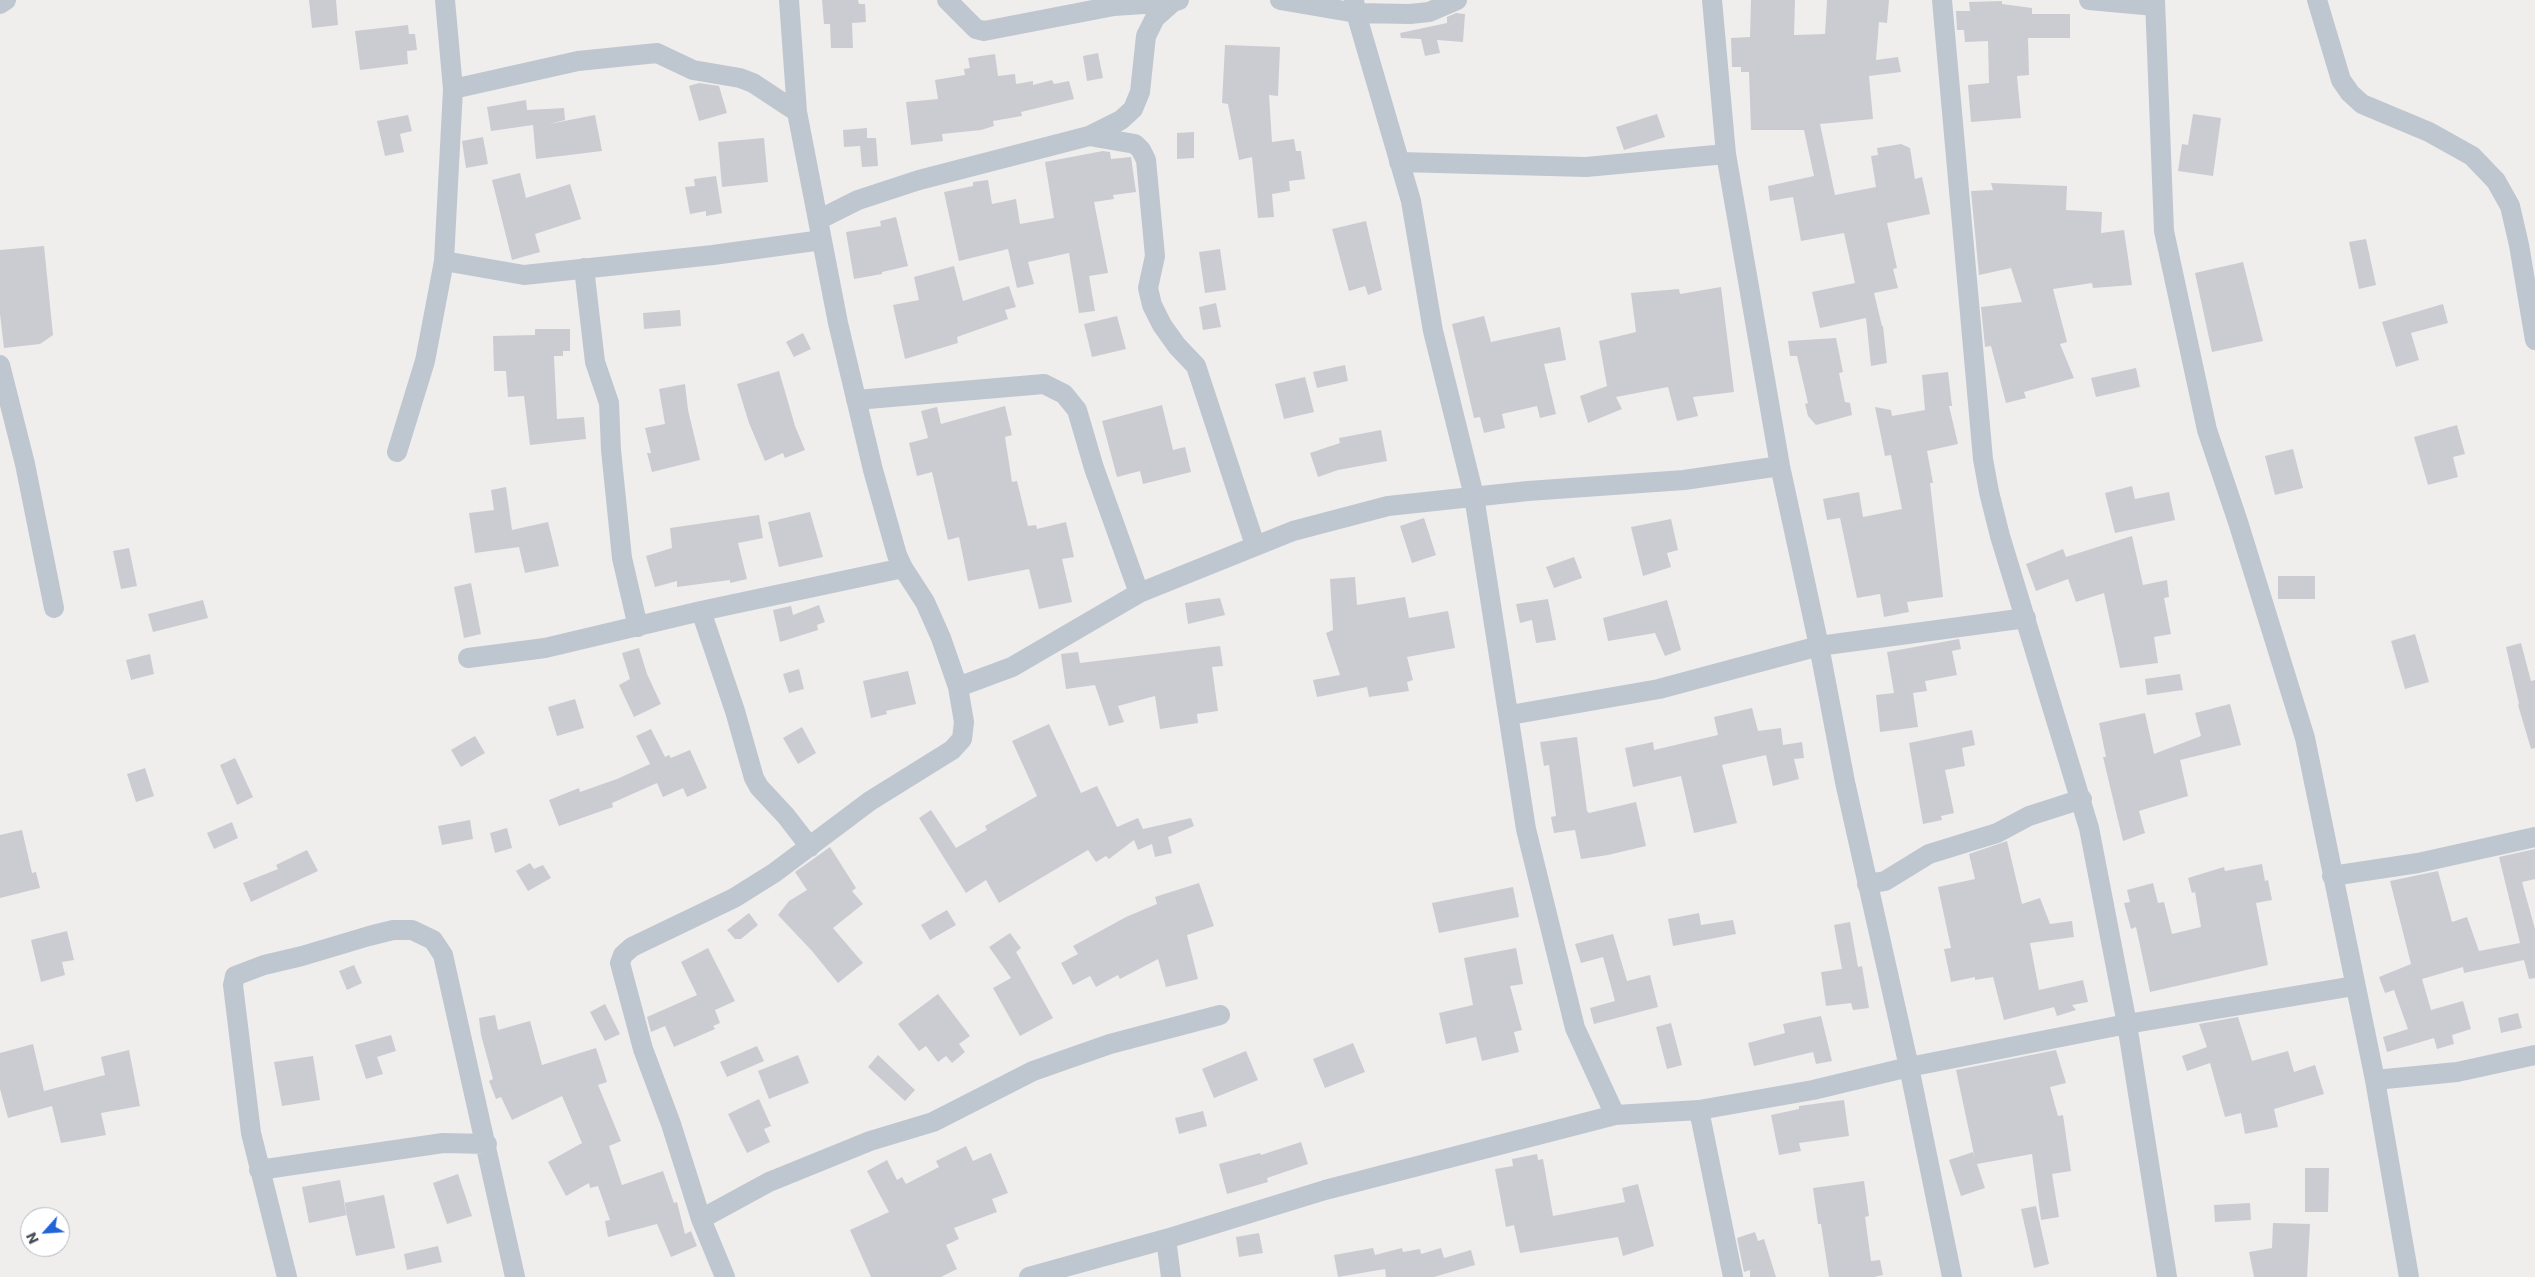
<!DOCTYPE html>
<html>
<head>
<meta charset="utf-8">
<style>
  body { margin:0 }
  #map { position:relative; width:2535px; height:1277px; overflow:hidden; background:#f0eded; font-family:Poppins,sans-serif }
  canvas { display:block }
  .north { position:absolute; left:20px; top:1207px; width:50px; height:50px; box-sizing:border-box; background:#fff; border:1px solid #b5b9bd; border-radius:50%; rotate:244deg; font-size:14px; font-weight:700; line-height:20px; text-align:center; color:#464f5a }
  .north::after { content:''; display:block; margin:auto; width:18px; height:22px; background:#2064d8; clip-path:polygon(50% 0,100% 100%,50% 72%,0 100%) }
</style>
</head>
<body>
<div id="map">
<canvas width="2535" height="1277"></canvas>
<div class="north">N</div>
</div>
<script>
const c = document.querySelector('canvas').getContext('2d');
c.lineJoin = 'round';
function fill(path, color) { c.fillStyle = color; c.fill(path, 'evenodd'); }
const poly = rows => new Path2D(rows.map(r => 'M' + r).join(''));
function stroke(path, color, width, dash) { c.strokeStyle = color; c.lineWidth = width; c.lineCap = dash ? 'butt' : 'round'; c.setLineDash(dash || []); c.stroke(path); }
fill(poly([
  [309,0,336,0,338,25,312,28],
  [822,0,858,0,859,4,865,4,866,22,852,23,853,48,831,48,830,24,824,24],
  [1751,0,1795,0,1794,35,1825,34,1827,0,1889,0,1887,23,1879,22,1876,60,1898,57,1901,72,1869,76,1873,119,1820,124,1835,195,1876,187,1871,156,1878,155,1877,148,1901,144,1910,148,1915,179,1922,177,1930,214,1887,223,1897,268,1893,269,1898,288,1874,293,1882,326,1883,326,1887,363,1871,366,1866,318,1820,328,1812,292,1855,283,1844,233,1801,241,1793,197,1770,201,1768,186,1814,176,1804,130,1751,130,1749,72,1741,72,1741,67,1732,67,1731,38,1750,37],
  [2002,1,2002,4,2032,8,2032,14,2070,14,2070,38,2028,38,2029,75,2017,76,2021,118,1971,122,1968,85,1989,83,1988,41,1965,42,1964,30,1957,30,1956,11,1970,11,1969,2],
  [1456,13,1465,14,1463,42,1437,40,1440,53,1425,56,1421,39,1401,38,1400,33,1447,23,1447,17],
  [408,25,409,34,415,34,417,50,407,51,408,64,360,70,355,31],
  [1225,45,1280,47,1278,96,1269,95,1272,142,1294,139,1296,151,1301,151,1305,179,1289,181,1290,191,1272,194,1274,217,1258,218,1252,157,1239,160,1228,104,1222,103],
  [1098,53,1103,78,1087,81,1083,56],
  [995,54,998,76,1015,74,1016,84,1033,81,1033,85,1052,80,1054,84,1069,81,1074,99,1021,112,1022,116,993,121,994,126,981,130,942,134,943,141,911,145,906,102,938,99,935,80,965,75,964,69,970,68,968,58],
  [699,83,719,86,727,113,699,121,689,86],
  [526,100,527,110,564,108,565,120,549,124,595,115,602,151,536,159,533,125,491,131,487,107],
  [1657,114,1665,137,1624,150,1616,127],
  [2193,114,2221,118,2213,176,2178,171,2182,144,2188,145],
  [408,115,412,131,400,134,404,152,385,156,377,121],
  [867,128,867,138,876,138,878,166,862,167,860,146,844,147,843,130],
  [1194,132,1194,158,1177,159,1177,133],
  [483,137,488,164,466,168,462,141],
  [764,138,768,182,722,187,718,142],
  [1103,151,1110,152,1111,159,1131,157,1136,192,1113,195,1114,199,1094,202,1108,273,1089,276,1095,311,1079,313,1069,253,1028,262,1034,284,1017,288,1008,249,959,261,944,192,973,186,973,182,988,180,992,204,1016,199,1020,224,1054,218,1045,162],
  [520,173,526,198,570,184,581,219,535,234,540,252,512,260,492,180],
  [716,176,722,213,706,216,706,211,690,214,685,187,695,186,694,179],
  [1991,183,2067,186,2066,210,2102,212,2101,233,2124,230,2132,285,2093,288,2092,283,2053,289,2067,342,2060,344,2074,378,2024,392,2026,398,2006,403,1991,346,1985,347,1981,307,2022,302,2011,268,1979,275,1971,191,1993,190],
  [896,217,908,266,882,272,882,274,854,279,846,232,881,226,880,221],
  [1366,221,1382,290,1368,295,1365,286,1349,291,1332,229],
  [2366,239,2376,285,2359,289,2349,242],
  [44,246,53,335,40,344,4,348,0,314,0,250],
  [1220,249,1226,290,1205,293,1199,252],
  [2243,262,2263,341,2212,352,2195,273],
  [954,266,963,301,1009,286,1016,307,1005,310,1008,319,957,337,958,343,905,359,893,305,919,300,914,277],
  [1721,287,1734,392,1693,397,1698,416,1677,421,1668,387,1616,397,1622,409,1588,423,1580,396,1607,386,1599,341,1636,332,1631,293,1679,289,1680,294],
  [1216,303,1221,327,1203,330,1199,307],
  [2443,304,2448,323,2411,333,2419,360,2396,367,2382,322],
  [680,310,681,326,644,329,643,313],
  [1117,316,1126,349,1092,357,1084,324],
  [1484,316,1491,342,1560,327,1566,360,1544,364,1556,414,1540,418,1537,406,1502,414,1505,428,1484,433,1480,417,1474,418,1452,324],
  [535,329,570,329,570,351,563,351,563,356,554,356,557,419,584,417,586,439,530,445,524,396,508,397,506,371,494,371,493,336,535,335],
  [803,333,811,349,794,357,786,342],
  [1836,338,1843,372,1839,373,1845,402,1850,403,1852,415,1816,425,1808,416,1805,404,1808,403,1797,356,1790,356,1788,341],
  [1345,365,1348,381,1317,388,1313,372],
  [2136,368,2140,387,2096,397,2091,378],
  [779,371,795,426,805,450,785,458,783,453,765,461,749,423,737,384],
  [1948,372,1952,406,1949,406,1958,444,1927,451,1933,483,1930,483,1943,597,1907,602,1909,612,1884,617,1880,594,1857,598,1840,518,1827,520,1823,499,1859,492,1863,517,1902,509,1891,455,1885,456,1875,407,1891,410,1892,416,1925,410,1922,375],
  [1305,377,1314,412,1284,419,1275,384],
  [685,384,688,410,700,460,652,472,647,453,651,453,645,428,665,424,659,389],
  [1162,405,1173,450,1185,447,1191,472,1143,484,1140,471,1117,477,1102,421],
  [1005,406,1012,435,1005,437,1012,482,1017,481,1028,526,1036,525,1037,529,1066,522,1074,557,1062,559,1072,602,1039,609,1029,569,968,581,959,537,948,540,932,472,917,476,909,443,928,438,921,411,937,407,941,424],
  [2457,425,2465,454,2453,457,2458,477,2428,485,2414,437],
  [1381,430,1387,461,1338,470,1318,477,1310,453,1340,443,1339,438],
  [2293,449,2303,488,2275,495,2265,456],
  [2132,486,2135,499,2169,492,2175,520,2115,533,2105,493],
  [506,487,512,530,548,522,559,566,525,573,519,547,475,553,469,513,494,510,491,490],
  [810,512,823,557,779,567,768,522],
  [759,515,763,538,738,543,747,579,730,583,730,580,677,587,677,581,655,587,646,556,672,548,670,528],
  [1424,518,1436,555,1412,563,1400,526],
  [1671,519,1678,550,1667,553,1671,567,1643,576,1631,527],
  [2132,536,2143,585,2167,580,2169,597,2164,598,2171,634,2154,637,2158,663,2120,668,2104,593,2076,602,2068,579,2036,591,2026,564,2063,549,2066,557],
  [129,548,137,586,121,589,113,551],
  [1574,557,1582,578,1554,588,1546,567],
  [2278,576,2315,576,2315,599,2278,599],
  [1355,577,1357,605,1405,597,1409,618,1448,611,1455,648,1407,657,1413,680,1407,682,1409,691,1369,697,1367,687,1317,697,1313,680,1340,675,1326,633,1333,630,1330,579],
  [471,583,481,634,464,638,454,587],
  [1220,598,1225,615,1188,624,1185,603],
  [1548,599,1556,640,1536,643,1532,620,1520,623,1516,604],
  [203,600,208,618,153,632,148,614],
  [1667,600,1681,650,1665,656,1655,633,1608,641,1603,618],
  [819,605,825,622,817,625,818,630,780,642,773,610,791,606,793,615],
  [2415,634,2429,682,2405,689,2391,641],
  [1959,639,1961,649,1952,651,1957,675,1925,681,1927,691,1913,693,1918,727,1880,732,1876,695,1894,693,1887,652],
  [2521,643,2531,681,2535,680,2535,748,2531,749,2518,705,2519,704,2506,647],
  [1220,646,1223,666,1212,667,1218,711,1197,714,1198,723,1160,729,1155,696,1118,706,1124,722,1109,726,1095,685,1066,689,1061,654,1078,652,1080,663],
  [639,648,647,674,661,704,634,717,619,685,630,679,622,653],
  [150,654,154,674,131,680,126,660],
  [799,669,804,689,789,693,783,674],
  [908,671,916,704,886,711,887,714,871,718,863,681],
  [2180,674,2183,690,2147,695,2145,679],
  [575,699,584,728,557,736,548,707],
  [2230,704,2241,745,2180,760,2188,796,2139,811,2145,833,2123,841,2103,757,2106,757,2099,723,2145,713,2154,754,2201,736,2195,713],
  [1752,708,1758,731,1781,728,1783,745,1802,742,1804,758,1794,759,1799,779,1773,786,1766,755,1722,765,1737,823,1694,833,1681,776,1633,787,1625,748,1653,742,1654,750,1718,735,1714,717],
  [1049,724,1081,793,1097,786,1117,827,1138,818,1143,829,1191,818,1194,826,1168,837,1172,853,1155,857,1152,844,1138,850,1134,840,1109,859,1106,856,1096,862,1088,850,999,903,986,880,966,893,919,818,931,810,956,848,987,830,985,826,1037,796,1012,741],
  [802,727,816,753,798,764,783,738],
  [651,729,665,757,669,755,671,758,690,750,707,788,687,797,683,788,663,797,657,783,612,803,613,807,559,826,549,800,579,788,580,792,617,779,650,764,636,736],
  [1972,730,1975,745,1962,748,1965,766,1945,770,1954,813,1941,816,1942,820,1923,824,1909,743],
  [475,736,485,753,461,767,451,750],
  [1577,737,1587,811,1589,813,1636,802,1646,846,1608,855,1581,859,1575,830,1554,833,1551,817,1556,816,1549,765,1544,766,1540,742],
  [235,758,253,797,237,805,220,765],
  [145,768,154,796,136,802,127,774],
  [470,820,473,839,442,845,438,826],
  [232,822,238,838,214,849,207,833],
  [507,828,512,848,495,853,490,833],
  [22,830,32,873,36,872,40,888,0,898,0,835],
  [2007,841,2022,904,2040,898,2050,924,2072,921,2074,937,2030,943,2039,990,2083,980,2088,1002,2072,1005,2076,1010,2057,1016,2054,1007,2004,1020,1993,977,1975,980,1975,977,1951,982,1944,949,1951,948,1938,887,1975,879,1969,854],
  [830,847,856,888,852,891,863,904,833,928,863,963,838,983,812,951,778,915,789,901,807,890,795,872],
  [2535,849,2535,879,2522,882,2535,929,2535,978,2529,979,2524,960,2464,973,2463,967,2422,979,2431,1010,2463,1001,2471,1029,2452,1035,2454,1044,2437,1049,2434,1038,2387,1052,2383,1037,2408,1029,2394,990,2385,993,2379,977,2411,964,2390,881,2438,871,2452,922,2467,917,2479,951,2520,943,2499,857],
  [307,850,318,871,251,902,243,883,278,869,276,865],
  [530,863,534,869,543,865,551,878,528,891,516,871],
  [2262,864,2265,881,2268,880,2272,900,2256,903,2268,965,2150,992,2136,927,2131,929,2124,903,2130,902,2127,890,2153,883,2158,903,2164,902,2172,934,2201,927,2195,892,2192,893,2188,878,2224,867,2225,871],
  [1199,883,1214,926,1187,935,1198,979,1166,987,1158,959,1120,979,1118,975,1096,987,1090,976,1073,985,1061,963,1078,954,1073,946,1126,917,1157,904,1155,897],
  [1513,887,1519,917,1439,933,1432,903],
  [947,910,956,925,930,940,921,925],
  [749,913,758,925,741,939,735,939,727,930],
  [1699,913,1701,925,1733,920,1736,934,1673,946,1668,919],
  [1850,922,1858,967,1862,966,1869,1008,1853,1010,1851,1003,1826,1006,1821,972,1842,969,1834,925],
  [67,931,74,960,62,962,65,975,41,982,31,940],
  [1010,933,1021,948,1016,952,1053,1018,1020,1036,993,988,1011,978,989,947],
  [1613,934,1627,981,1650,975,1658,1007,1594,1024,1590,1008,1615,1001,1603,957,1581,963,1575,944],
  [708,948,735,1001,715,1010,720,1023,713,1026,715,1029,674,1047,665,1026,651,1032,647,1017,697,995,681,962],
  [1516,948,1523,984,1510,986,1522,1030,1514,1032,1519,1052,1482,1061,1476,1037,1446,1044,1439,1013,1473,1005,1464,958],
  [354,965,362,983,347,990,339,971],
  [938,994,970,1036,959,1044,965,1052,952,1063,946,1056,938,1062,926,1046,919,1051,898,1024],
  [605,1004,620,1034,605,1041,590,1012],
  [2518,1013,2522,1028,2501,1033,2498,1018],
  [495,1015,498,1030,530,1021,542,1065,596,1048,607,1082,598,1085,621,1141,609,1146,622,1185,663,1171,674,1203,677,1202,685,1234,691,1231,697,1246,671,1257,657,1224,608,1237,605,1221,610,1220,598,1186,590,1188,589,1183,566,1196,548,1162,582,1143,562,1096,512,1120,501,1097,496,1099,489,1081,493,1079,481,1035,479,1018],
  [1821,1016,1832,1061,1816,1064,1813,1052,1754,1066,1748,1043,1785,1033,1783,1024],
  [2238,1017,2252,1061,2288,1051,2294,1072,2315,1065,2324,1094,2274,1109,2278,1127,2245,1134,2241,1113,2225,1117,2210,1063,2187,1071,2182,1056,2207,1047,2199,1024],
  [1671,1023,1682,1065,1667,1069,1656,1027],
  [391,1035,396,1051,377,1057,383,1074,366,1079,355,1045],
  [1353,1043,1365,1072,1325,1088,1313,1059],
  [33,1044,44,1091,105,1075,101,1057,129,1050,140,1106,101,1113,106,1135,61,1143,52,1106,8,1118,0,1089,0,1053],
  [757,1046,764,1061,727,1077,720,1062],
  [2056,1050,2066,1083,2050,1087,2058,1116,2063,1115,2071,1171,2052,1174,2059,1217,2041,1220,2032,1154,1977,1164,1985,1188,1961,1196,1949,1160,1973,1152,1975,1159,1956,1070],
  [1246,1051,1258,1080,1214,1098,1202,1069],
  [798,1055,809,1083,769,1099,758,1071],
  [878,1055,915,1090,905,1101,868,1067],
  [313,1056,320,1100,282,1106,274,1062],
  [759,1099,771,1126,764,1129,770,1142,747,1153,728,1114],
  [1844,1100,1849,1136,1799,1143,1801,1151,1779,1155,1771,1115,1799,1109,1799,1106],
  [1203,1111,1207,1126,1179,1134,1175,1118],
  [1301,1142,1308,1164,1267,1178,1268,1182,1227,1194,1219,1164,1260,1153,1261,1155],
  [966,1146,973,1161,991,1153,1008,1193,992,1199,997,1212,954,1228,959,1239,946,1245,957,1269,941,1277,871,1277,850,1230,889,1212,867,1171,887,1160,897,1180,902,1177,906,1184,939,1167,936,1161],
  [1537,1154,1538,1160,1543,1159,1553,1216,1625,1202,1622,1188,1638,1184,1654,1246,1623,1256,1618,1237,1520,1253,1514,1225,1506,1227,1495,1169,1513,1166,1512,1159],
  [2305,1168,2329,1168,2328,1212,2305,1212],
  [458,1174,472,1216,447,1224,433,1183],
  [340,1180,347,1215,309,1223,302,1187],
  [1864,1181,1869,1216,1865,1217,1871,1261,1880,1260,1883,1275,1874,1277,1829,1277,1821,1224,1818,1224,1813,1188],
  [384,1195,395,1248,356,1256,344,1203],
  [2250,1203,2251,1220,2215,1222,2214,1205],
  [2036,1206,2049,1264,2034,1268,2021,1209],
  [2273,1223,2310,1224,2307,1277,2254,1277,2249,1252,2272,1248],
  [1755,1232,1758,1241,1764,1239,1776,1277,1750,1277,1750,1270,1744,1272,1737,1238],
  [1259,1233,1263,1253,1239,1257,1236,1237],
  [438,1246,442,1262,407,1270,404,1254],
  [1373,1248,1375,1255,1402,1248,1403,1252,1420,1249,1421,1254,1441,1248,1444,1258,1471,1250,1475,1265,1434,1277,1386,1277,1385,1269,1338,1277,1334,1255]
]), '#caccd2');
stroke(poly([
  [947,0,976,29,984,31,1114,6,1173,2],
  [1280,0,1356,13,1410,14,1429,12,1457,0],
  [1354,0,1356,13,1411,201,1433,331,1474,496,1526,829,1575,1028,1615,1115],
  [1712,0,1726,154,1780,466,1819,646,1845,782,1909,1067,1952,1277],
  [1942,0,1983,459,1989,492,2000,536,2089,828,2127,1024,2167,1277],
  [2089,0,2155,6],
  [2155,0,2164,231,2207,430,2238,522,2305,738,2375,1080,2409,1277],
  [2317,0,2341,80,2350,93,2362,104,2429,132,2472,156,2496,181,2510,206,2519,245,2535,340],
  [0,4,6,0],
  [453,89,578,61,657,53,693,70,740,78,753,83,797,112],
  [1089,136,1135,144,1141,150,1146,160,1155,256,1148,288,1152,305,1162,325,1177,346,1196,366,1255,545],
  [1399,162,1586,167,1726,154],
  [818,220,858,200,919,180,1089,136,1121,120,1133,109,1140,92,1146,36,1155,18,1173,2,1179,0],
  [444,261,524,275,713,255,822,240],
  [584,268,595,362,609,403,611,450,622,558,638,627],
  [0,365,25,464,54,608],
  [856,400,1044,384,1064,394,1077,410,1094,468,1139,593],
  [397,452,425,361,444,261,453,89,445,0],
  [701,611,735,711,754,778,759,787,786,816,810,847],
  [468,658,545,648,701,611,903,568],
  [958,687,1012,667,1139,593,1293,531,1388,506,1528,491,1684,480,1780,466],
  [1510,715,1659,689,1819,646,2026,618],
  [2332,876,2418,863,2535,837],
  [1867,884,1885,881,1929,854,1997,833,2029,816,2082,799],
  [2375,1080,2457,1072,2535,1055],
  [1699,1110,1733,1277],
  [259,1170,443,1143,487,1144],
  [701,1219,769,1182,870,1141,933,1122,1033,1071,1110,1044,1220,1015],
  [1166,1239,1171,1277],
  [287,1277,251,1133,233,985,235,976,264,965,302,956,369,936,393,930,412,930,433,940,443,955,515,1277],
  [725,1277,701,1219,671,1124,643,1049,620,963,623,955,632,947,734,898,774,873,870,801,952,750,962,739,964,722,958,687,941,638,925,602,903,568,897,555,873,470,838,323,797,112,789,0],
  [1029,1277,1166,1239,1325,1190,1615,1115,1699,1110,1813,1090,1909,1067,2127,1024,2354,986]
]), '#bec7cf', 20);
</script>
</body>
</html>
